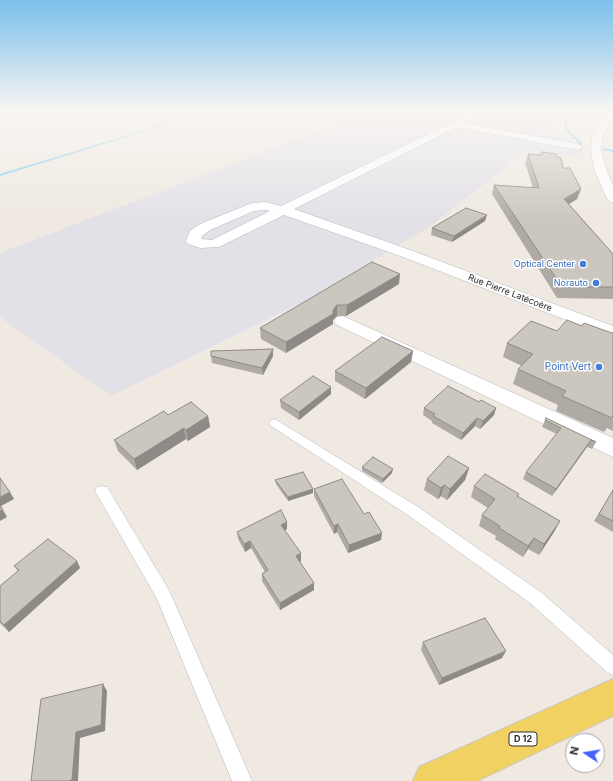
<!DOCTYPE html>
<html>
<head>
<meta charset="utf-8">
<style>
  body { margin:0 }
  #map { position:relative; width:613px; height:781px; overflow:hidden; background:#efe9e1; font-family:Inter,sans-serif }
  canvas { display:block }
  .north { position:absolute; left:565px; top:733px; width:40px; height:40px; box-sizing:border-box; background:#fff; border:1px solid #ababab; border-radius:50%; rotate:282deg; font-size:11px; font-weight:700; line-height:16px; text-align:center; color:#2e2e2e }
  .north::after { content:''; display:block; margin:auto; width:14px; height:18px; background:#4264fb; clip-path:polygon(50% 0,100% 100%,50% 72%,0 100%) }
</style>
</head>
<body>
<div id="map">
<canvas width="613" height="781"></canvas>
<div class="north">N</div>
</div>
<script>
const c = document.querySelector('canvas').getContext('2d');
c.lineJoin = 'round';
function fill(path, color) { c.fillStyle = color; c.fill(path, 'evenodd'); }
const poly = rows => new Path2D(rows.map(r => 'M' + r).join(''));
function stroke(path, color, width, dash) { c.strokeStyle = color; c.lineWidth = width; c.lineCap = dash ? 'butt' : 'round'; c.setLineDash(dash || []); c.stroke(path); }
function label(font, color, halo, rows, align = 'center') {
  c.font = font + ' Inter,sans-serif'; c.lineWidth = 3; c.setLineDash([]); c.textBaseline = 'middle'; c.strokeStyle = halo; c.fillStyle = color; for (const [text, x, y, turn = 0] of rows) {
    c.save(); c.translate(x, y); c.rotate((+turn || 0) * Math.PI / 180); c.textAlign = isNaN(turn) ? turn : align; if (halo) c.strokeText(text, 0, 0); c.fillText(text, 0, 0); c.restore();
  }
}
fill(poly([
  [370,111,555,111,550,121,558,134,583,146,582,158,524,153,429,227,305,301,111,396,0,317,0,253]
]), '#e3e1e8');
fill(poly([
  [198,111,200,111,191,117,0,176,0,174,189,117,198,111],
  [571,111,573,111,568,115,566,128,582,143,582,145,580,145,564,128,566,115,571,111],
  [604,148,613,150,613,152,603,150,604,148]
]), '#75cff0');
const lane = poly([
  [275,419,418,507,542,593,613,655,613,675,607,672,530,603,408,515,271,426,269,423,271,420,275,419],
  [102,486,107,487,169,590,252,781,232,781,157,599,95,491,97,487,102,486]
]);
const street = poly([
  [472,111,482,111,464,123,578,144,583,147,578,150,457,127,294,209,413,251,613,326,613,338,403,257,284,215,219,247,200,248,188,244,186,241,190,231,200,224,252,203,265,202,281,206,453,122,472,111],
  [265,210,270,211,212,240,201,239,202,236,210,230,254,211,265,210],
  [613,111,613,117,602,138,601,150,606,169,613,185,613,203,607,199,594,169,591,150,592,138,598,125,606,114,613,111],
  [343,316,613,438,613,457,337,325,334,321,337,317,343,316]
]);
const primary = poly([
  [613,679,613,716,477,781,413,781,419,767,613,679]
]);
stroke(lane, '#b4b7c1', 1);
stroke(street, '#b4b7c1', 1);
stroke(primary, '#c9c9c9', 2);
fill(lane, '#fff');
fill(street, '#fff');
fill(primary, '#f2d163');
fill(poly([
  [542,152,557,157,563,168,581,189,577,199,569,204,613,254,613,299,557,298,492,194,494,185,533,188,525,163,528,154,541,155],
  [485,221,452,242,431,235,432,228],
  [399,284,346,316,337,316,333,320,333,324,286,353,261,339,260,328],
  [582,326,612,333,613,332,613,431,607,428,604,432,556,411,558,405,513,384,518,369,522,366,503,357,507,343],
  [273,349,273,356,263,375,212,363,211,356],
  [413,351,411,362,365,399,335,381,335,371],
  [331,394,299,420,281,408,280,400],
  [479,402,496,408,494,415,480,429,475,426,461,440,432,423,432,421,423,415,424,408],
  [168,415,208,416,210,427,188,441,186,439,137,470,118,451,114,440],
  [545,420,596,442,592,449,587,447,552,496,523,479,526,472,557,434,542,427],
  [362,467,392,473,382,483,362,471],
  [469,468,465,480,447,500,441,496,438,499,424,490,427,479],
  [275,480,313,489,313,493,288,501,276,484],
  [474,486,519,494,518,497,560,521,554,532,539,555,528,549,523,557,495,539,496,536,479,526,482,515,488,508,471,497],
  [314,489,364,514,381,540,348,553,337,532,334,534,314,496],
  [613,490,613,532,594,521],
  [287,529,285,530,301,561,300,562,314,590,280,610,262,581,262,574,265,572,251,548,245,552,238,539,237,532],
  [77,561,80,568,9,632,0,623,0,586,18,571,14,566],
  [423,642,502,658,439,685,421,650]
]), '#afaba4');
fill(poly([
  [581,189,577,199,561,209,564,199],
  [487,215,485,221,452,242,454,236],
  [400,274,399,284,346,316,347,305],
  [337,305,337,316,333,320,333,324,286,353,286,342,333,310],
  [273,349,273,356,263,375,262,368],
  [413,351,411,362,365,399,366,388],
  [331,387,331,394,299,420,299,412],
  [496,408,494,415,480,429,483,421],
  [208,416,210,427,188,441,186,430],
  [477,418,475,426,461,440,463,433],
  [184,428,186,439,137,470,134,459],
  [591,440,587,447,552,496,556,489],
  [469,468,465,480,447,500,450,489],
  [393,469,392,473,382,483,383,479],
  [444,485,441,496,438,499,441,488],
  [313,489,313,493,288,501,288,497],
  [10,492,14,499,1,506,0,505,0,497],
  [3,510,7,517,0,521,0,511],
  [560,521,554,532,539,555,544,544],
  [287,522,287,529,282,532,281,525],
  [338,524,337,532,334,534,334,526],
  [382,533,381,540,348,553,349,545],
  [534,538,528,549,523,557,528,546],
  [250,541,251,548,245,552,244,544],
  [301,553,301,561,296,564,296,556],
  [77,561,80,568,9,632,4,625],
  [314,583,314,590,280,610,280,603],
  [506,651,502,658,439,685,442,678],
  [103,684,107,691,105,731,80,738,78,781,68,781,76,732]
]), '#8e8b86');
const building = poly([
  [542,152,556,154,557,157,561,158,563,168,570,168,581,189,564,199,613,254,613,287,562,287,494,185,539,188,528,154,542,155,542,152],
  [466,208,487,215,454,236,432,228,466,208],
  [372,262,400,274,347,305,337,305,333,310,333,314,286,342,260,328,372,262],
  [567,320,582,326,584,323,612,333,613,332,613,415,612,418,562,396,566,391,518,369,533,354,507,343,531,321,557,331,567,320],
  [382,337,413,351,366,388,335,371,382,337],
  [273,349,262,368,211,356,211,351,273,349],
  [313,376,331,387,299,412,280,400,313,376],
  [448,386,479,402,481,400,496,408,483,421,477,418,463,433,433,416,435,414,424,408,448,386],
  [191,402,208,416,186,430,184,428,134,459,114,440,164,411,168,415,191,402],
  [546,418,596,442,591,440,556,489,526,472,561,428,545,420,546,418],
  [448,456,469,468,450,489,444,485,441,488,427,479,448,456],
  [373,457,393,469,383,479,362,467,373,457],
  [303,472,313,489,288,497,275,480,303,472],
  [485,474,519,494,517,496,560,521,544,544,534,538,528,546,499,528,500,526,482,515,495,499,474,486,485,474],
  [0,478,10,492,0,497,0,478],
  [342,479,364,514,369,512,382,533,349,545,338,524,334,526,314,489,342,479],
  [613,490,613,521,599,514,613,490],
  [0,505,3,510,0,511,0,505],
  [281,510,287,522,281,525,301,553,296,556,314,583,280,603,262,574,268,570,250,541,244,544,237,532,281,510],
  [48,539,77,561,4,625,0,621,0,586,19,570,14,566,48,539],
  [485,618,506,651,442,678,423,642,485,618],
  [103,684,101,725,76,732,72,780,68,781,31,781,41,699,103,684]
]);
fill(building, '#cbc7bf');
stroke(building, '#8e8b86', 1);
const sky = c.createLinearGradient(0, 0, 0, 220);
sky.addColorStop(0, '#7abfeb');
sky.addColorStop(0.5, '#f8f5f2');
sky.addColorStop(1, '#f8f5f200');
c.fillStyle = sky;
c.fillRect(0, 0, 613, 220);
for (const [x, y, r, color] of [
  [583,264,4,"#3f7fe0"],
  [596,283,4,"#3f7fe0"],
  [599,367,4,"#3f7fe0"]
]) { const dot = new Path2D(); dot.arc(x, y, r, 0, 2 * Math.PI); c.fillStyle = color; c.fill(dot); stroke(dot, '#fff', 1.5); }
label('9px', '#366cbe', '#fff', [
  ["Optical Center",575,264],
  ["Norauto",588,283]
], 'right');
label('9px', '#2e2e2e', '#fff', [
  ["Rue Pierre Latécoère",510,293,21]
]);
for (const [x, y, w] of [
  [523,739,28]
]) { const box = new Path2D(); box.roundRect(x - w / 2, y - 7, w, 14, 3); c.fillStyle = '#fff'; c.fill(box); stroke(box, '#2e2e2e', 1); }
label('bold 9px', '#2e2e2e', null, [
  ["D 12",523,739]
]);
label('10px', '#366cbe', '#fff', [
  ["Point Vert",591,367]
], 'right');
</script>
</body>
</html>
